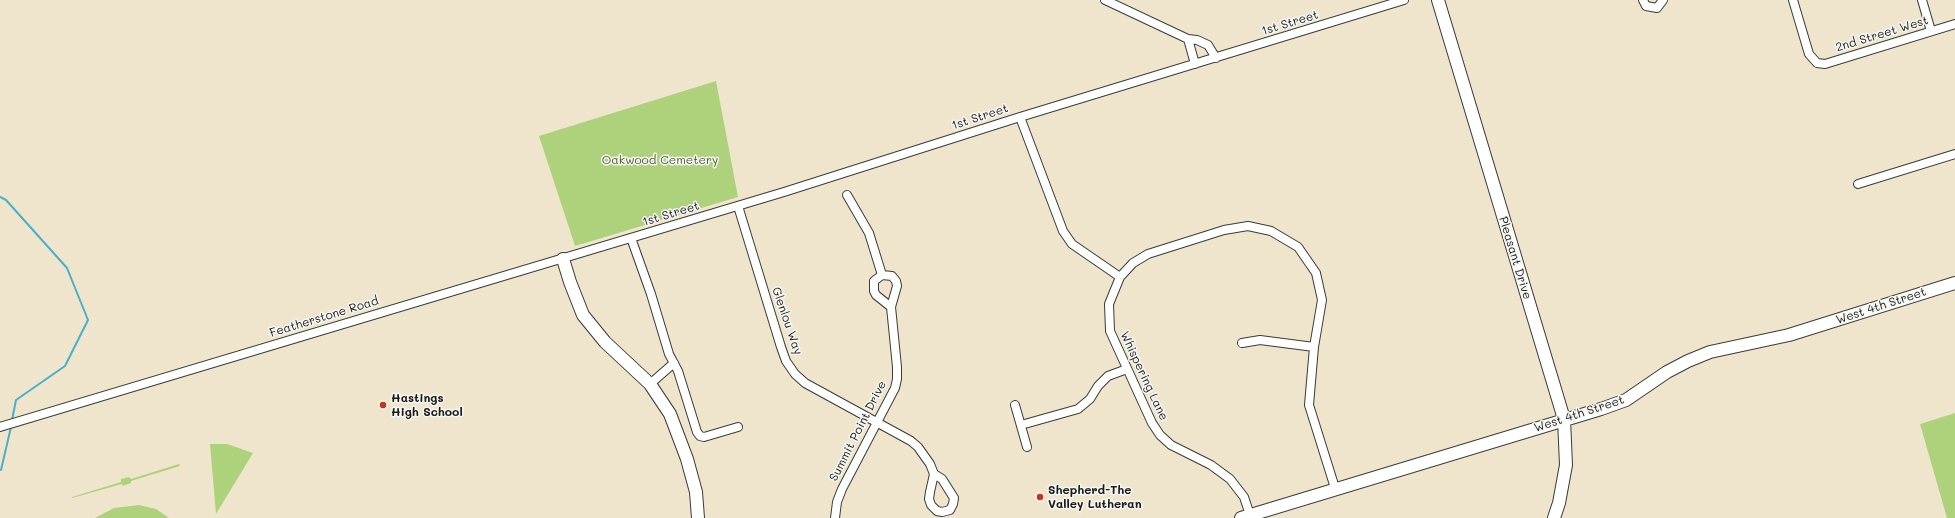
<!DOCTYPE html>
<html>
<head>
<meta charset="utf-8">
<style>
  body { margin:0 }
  canvas { display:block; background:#efe5cc }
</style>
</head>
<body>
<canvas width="1955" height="518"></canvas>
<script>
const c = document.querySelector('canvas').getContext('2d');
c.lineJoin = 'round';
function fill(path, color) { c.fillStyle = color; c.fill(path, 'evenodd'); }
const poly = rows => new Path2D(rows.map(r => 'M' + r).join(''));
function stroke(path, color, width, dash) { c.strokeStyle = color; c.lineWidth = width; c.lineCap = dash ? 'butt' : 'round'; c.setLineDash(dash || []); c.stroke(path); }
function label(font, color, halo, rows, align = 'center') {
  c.font = font + ' Mali,sans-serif'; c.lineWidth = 3; c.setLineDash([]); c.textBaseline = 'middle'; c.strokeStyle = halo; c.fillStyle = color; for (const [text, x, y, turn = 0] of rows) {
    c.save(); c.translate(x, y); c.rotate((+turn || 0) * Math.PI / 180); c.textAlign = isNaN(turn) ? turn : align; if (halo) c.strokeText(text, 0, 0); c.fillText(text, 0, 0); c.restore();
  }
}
fill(poly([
  [716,81,738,197,575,246,539,136],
  [1955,413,1955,518,1947,518,1920,424],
  [210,444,227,444,253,453,216,514],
  [179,464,180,466,131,481,131,483,123,486,122,484,72,498,72,497,121,482,121,479,129,477,131,479],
  [139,505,156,509,169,518,95,518,114,508]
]), '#aed27b');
stroke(poly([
  [0,197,6,200,67,268,88,320,65,366,16,400,12,420],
  [1,470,11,427]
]), '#48b1c7', 2);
const street = poly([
  [1105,0,1188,39,1197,40,1208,45,1216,58],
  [1643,0,1646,6,1657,8,1663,0],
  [1793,0,1809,54,1817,63,1825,64,1955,24],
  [1922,0,1931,31],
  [1188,39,1195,64],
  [1020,117,1063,231,1072,244,1120,277],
  [1858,184,1955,154],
  [847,195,869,233,882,275],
  [738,206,781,347,786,361,795,374,805,383,911,441,918,447,930,464,934,474,930,492,929,499,931,505,937,511,942,512,950,510,953,504,954,498,942,479,934,474],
  [631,238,651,294,669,354,678,371,697,432,700,436,704,437,738,427],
  [1242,343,1260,340,1314,347],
  [650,384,674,363],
  [1015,405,1027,447],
  [1021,425,1078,409,1090,399,1098,386,1108,376,1127,369],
  [0,427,784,192,1020,117,1404,0],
  [835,518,837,502,842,489,895,388,897,379,897,367,891,307,897,286,896,281,892,276,882,275,874,281,874,291,876,295,891,307],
  [1251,518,1244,497,1230,479,1211,465,1171,445,1160,435,1152,423,1110,331,1109,304,1120,277,1133,263,1148,254,1224,230,1248,226,1271,231,1298,247,1316,273,1322,300,1314,347,1309,405,1335,488]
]);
const secondary = poly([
  [1438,0,1564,419,1566,465,1559,503,1554,518],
  [563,259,570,282,583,315,605,342,650,384,670,414,687,459,696,492,698,518],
  [1241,518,1601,409,1626,400,1667,372,1688,361,1710,352,1789,335,1955,283]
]);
stroke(street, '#3c3a36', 10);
stroke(secondary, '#3c3a36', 14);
stroke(street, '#fff', 8);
stroke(secondary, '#fff', 12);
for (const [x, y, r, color] of [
  [383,405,4,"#c8321e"],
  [1040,497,4,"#c8321e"]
]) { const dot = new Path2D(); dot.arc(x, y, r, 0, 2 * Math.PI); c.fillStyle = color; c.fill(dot); stroke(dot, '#f6f6f2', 1.5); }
label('12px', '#1c1c1c', '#f6f6f2', [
  ["1st Street",1290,23,-17],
  ["2nd Street West",1882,34,-17],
  ["1st Street",980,117,-18],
  ["1st Street",671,214,-17],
  ["Pleasant Drive",1515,258,73],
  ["West 4th Street",1881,306,-18],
  ["Featherstone Road",324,317,-17],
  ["Glenlou Way",787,321,71],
  ["Whispering Lane",1144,376,65],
  ["West 4th Street",1579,414,-18],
  ["Summit Point Drive",858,431,-63]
]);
label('12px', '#4f5c3d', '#f6f6f2', [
  ["Oakwood Cemetery",660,160]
]);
label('bold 12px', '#1c1c1c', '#f6f6f2', [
  ["Hastings",391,398],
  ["High School",391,412],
  ["Shepherd-The",1048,490],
  ["Valley Lutheran",1048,504]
], 'left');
</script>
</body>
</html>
